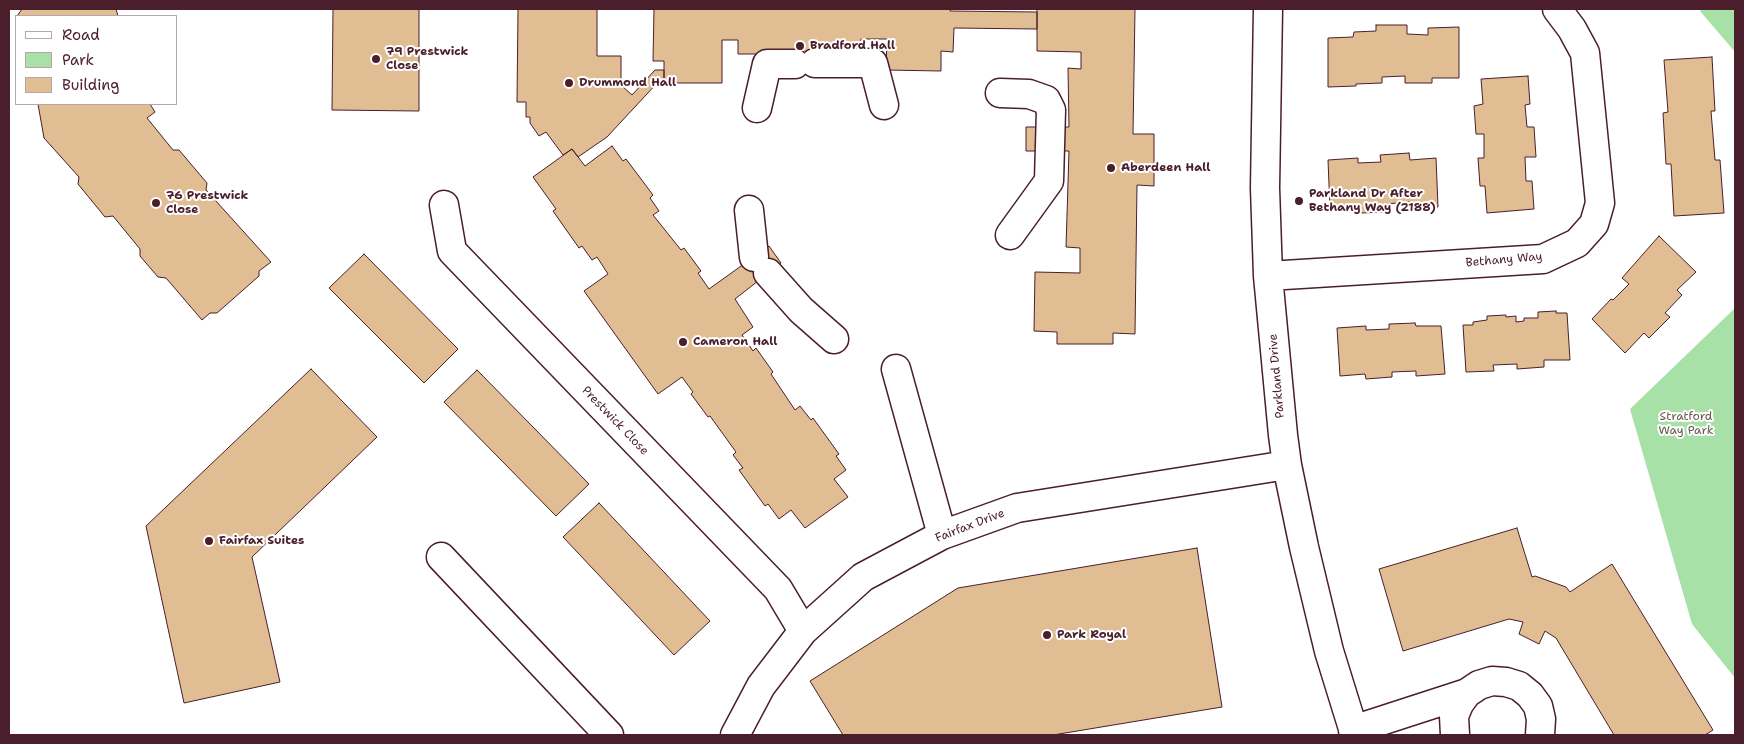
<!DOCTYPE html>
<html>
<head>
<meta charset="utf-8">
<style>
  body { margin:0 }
  #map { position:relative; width:1744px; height:744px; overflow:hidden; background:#fff; font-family:"Shantell Sans",sans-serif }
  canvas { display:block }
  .frame { position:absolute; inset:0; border:10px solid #4a1f2b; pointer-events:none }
  .legend { position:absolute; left:15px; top:15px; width:162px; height:90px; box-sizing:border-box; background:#fff; border:1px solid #b7a5aa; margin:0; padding:6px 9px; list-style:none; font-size:15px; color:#4a1f2b }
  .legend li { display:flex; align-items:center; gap:10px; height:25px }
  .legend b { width:25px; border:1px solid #b7a5aa }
</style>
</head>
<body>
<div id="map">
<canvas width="1744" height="744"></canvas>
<div class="frame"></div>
<ul class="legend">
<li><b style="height:6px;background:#fff"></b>Road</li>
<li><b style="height:14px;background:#a8e1a7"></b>Park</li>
<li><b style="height:14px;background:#e0bd92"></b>Building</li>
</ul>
</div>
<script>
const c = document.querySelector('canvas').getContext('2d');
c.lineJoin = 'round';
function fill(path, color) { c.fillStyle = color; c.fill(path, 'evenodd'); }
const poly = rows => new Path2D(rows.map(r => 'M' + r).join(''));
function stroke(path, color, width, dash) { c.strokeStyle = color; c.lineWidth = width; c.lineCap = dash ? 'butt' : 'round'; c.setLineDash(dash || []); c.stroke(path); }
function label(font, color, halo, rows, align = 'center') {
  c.font = font + ' "Shantell Sans",sans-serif'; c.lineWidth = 4; c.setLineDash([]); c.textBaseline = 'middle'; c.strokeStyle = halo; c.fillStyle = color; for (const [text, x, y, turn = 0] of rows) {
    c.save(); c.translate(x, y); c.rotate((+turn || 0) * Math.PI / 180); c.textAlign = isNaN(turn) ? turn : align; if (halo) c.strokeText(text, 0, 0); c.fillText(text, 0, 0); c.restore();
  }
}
fill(poly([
  [1703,9,1735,9,1735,52,1700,11],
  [1735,308,1735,678,1692,624,1630,409]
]), '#a8e1a7');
const building = poly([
  [22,9,116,9,118,16,17,16,22,9],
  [333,9,419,9,419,111,332,110,333,9],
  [518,9,597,9,597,56,621,56,621,85,632,95,655,70,664,70,664,81,659,81,607,137,578,157,572,149,563,155,546,132,539,136,530,123,530,117,526,117,526,102,517,102,518,9],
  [654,9,950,9,950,11,1037,12,1037,29,954,28,953,52,941,51,941,71,886,70,887,39,861,39,861,53,815,73,795,73,795,54,738,54,738,40,722,40,722,83,664,83,664,61,653,61,654,9],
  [1037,9,1135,9,1133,134,1154,134,1154,186,1137,185,1135,334,1113,333,1113,344,1057,344,1057,332,1034,331,1035,272,1080,273,1080,248,1066,247,1069,151,1026,151,1026,127,1069,127,1068,68,1081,69,1081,52,1037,51,1037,9],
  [1376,25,1407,25,1407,34,1428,35,1428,28,1459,27,1459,78,1432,78,1432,83,1405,83,1405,76,1382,77,1382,83,1356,84,1356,86,1328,87,1328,38,1353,37,1354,32,1376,31,1376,25],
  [1712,57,1715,111,1711,111,1715,160,1720,160,1724,213,1674,216,1671,164,1666,164,1663,113,1668,112,1664,60,1712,57],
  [1528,76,1530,104,1525,105,1527,127,1534,127,1536,157,1525,157,1526,181,1532,181,1534,209,1487,213,1485,186,1480,186,1478,158,1484,158,1484,134,1476,134,1474,106,1483,104,1481,79,1528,76],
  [38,104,150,104,155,112,147,118,173,150,179,150,207,183,206,190,271,262,259,271,259,276,217,313,210,313,202,320,166,278,158,277,140,256,140,249,113,216,105,217,78,184,79,177,44,138,38,104],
  [612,146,623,161,626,159,653,195,650,198,659,211,653,215,681,250,684,248,701,271,698,273,709,289,769,246,781,263,735,299,753,327,742,335,753,351,756,348,773,372,771,374,795,410,800,406,811,420,813,418,839,454,836,456,846,470,834,479,848,497,805,528,791,510,779,519,768,504,765,506,739,470,743,468,733,455,736,452,710,416,708,417,691,394,693,392,682,377,658,394,584,291,608,274,597,257,592,260,582,246,579,248,553,211,556,209,533,177,572,149,585,166,612,146],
  [1409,153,1410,160,1436,158,1438,207,1411,209,1410,202,1386,204,1386,212,1360,213,1360,207,1330,209,1328,160,1358,158,1358,163,1381,162,1380,155,1409,153],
  [1659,236,1696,272,1677,290,1682,295,1665,313,1670,317,1649,338,1644,333,1625,353,1592,319,1611,299,1613,300,1629,284,1622,278,1659,236],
  [364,254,458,349,424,383,329,288,364,254],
  [1556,311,1556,313,1567,313,1570,360,1544,360,1544,367,1517,369,1517,364,1493,365,1494,371,1466,372,1463,325,1473,325,1473,322,1487,320,1487,316,1506,315,1506,317,1516,316,1516,322,1524,321,1524,318,1538,318,1538,312,1556,311],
  [1415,323,1416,326,1441,326,1445,374,1416,376,1416,371,1392,372,1392,377,1366,379,1365,374,1340,376,1337,328,1366,326,1366,330,1389,329,1389,324,1415,323],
  [311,369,377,437,252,557,280,682,184,703,146,526,311,369],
  [477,370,589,484,556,516,444,402,477,370],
  [599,503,710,621,674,655,563,537,599,503],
  [1517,528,1532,577,1535,576,1566,587,1570,592,1612,564,1713,730,1705,735,1614,735,1556,638,1545,631,1539,644,1519,634,1523,622,1509,619,1403,651,1379,569,1517,528],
  [1197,548,1222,707,1053,735,843,735,810,681,958,588,1197,548]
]);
fill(building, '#e0bd92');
stroke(building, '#4a1f2b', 1);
const minor = poly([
  [1268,9,1265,188,1268,276,1283,435,1287,465,1304,547,1329,651,1355,735],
  [815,63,873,63,884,105],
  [1000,93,1029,94,1046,100,1051,110,1049,181,1010,235],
  [757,108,767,64,795,64],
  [444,205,452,251,778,589,803,631],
  [749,210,754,257],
  [768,273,801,310,834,339],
  [1268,276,1543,259,1577,243,1594,224,1600,203,1585,53,1572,29,1557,9],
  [896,369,942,535],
  [441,557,609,735],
  [1353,730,1467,693],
  [735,735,761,686,803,631,863,577,942,535,1017,508,1287,465],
  [1455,735,1454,716,1459,704,1467,693,1479,685,1492,681,1506,682,1519,686,1530,695,1538,706,1541,719,1540,735]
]);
stroke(minor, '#4a1f2b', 31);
stroke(minor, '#fff', 28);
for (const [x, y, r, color] of [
  [800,46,5,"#4a1f2b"],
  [376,59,5,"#4a1f2b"],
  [569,83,5,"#4a1f2b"],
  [1111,168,5,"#4a1f2b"],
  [1299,201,5,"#4a1f2b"],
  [156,203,5,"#4a1f2b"],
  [683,342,5,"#4a1f2b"],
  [209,541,5,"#4a1f2b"],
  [1047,635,5,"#4a1f2b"]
]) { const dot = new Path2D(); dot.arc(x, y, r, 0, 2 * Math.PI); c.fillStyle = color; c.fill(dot); stroke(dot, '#fff', 2); }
label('bold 12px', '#4a1f2b', '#fff', [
  ["Bradford Hall",810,46],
  ["79 Prestwick",386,52],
  ["Close",386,66],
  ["Drummond Hall",579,83],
  ["Aberdeen Hall",1121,168],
  ["Parkland Dr After",1309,194],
  ["Bethany Way (2188)",1309,208],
  ["76 Prestwick",166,196],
  ["Close",166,210],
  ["Cameron Hall",693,342],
  ["Fairfax Suites",219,541],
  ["Park Royal",1057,635]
], 'left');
label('12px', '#4a1f2b', '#fff', [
  ["Bethany Way",1504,260,-5],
  ["Parkland Drive",1277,376,-95],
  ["Prestwick Close",615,421,46],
  ["Fairfax Drive",970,526,-21]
]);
label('12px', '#665950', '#fff', [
  ["Stratford",1686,417],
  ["Way Park",1686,431]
]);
</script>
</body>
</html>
